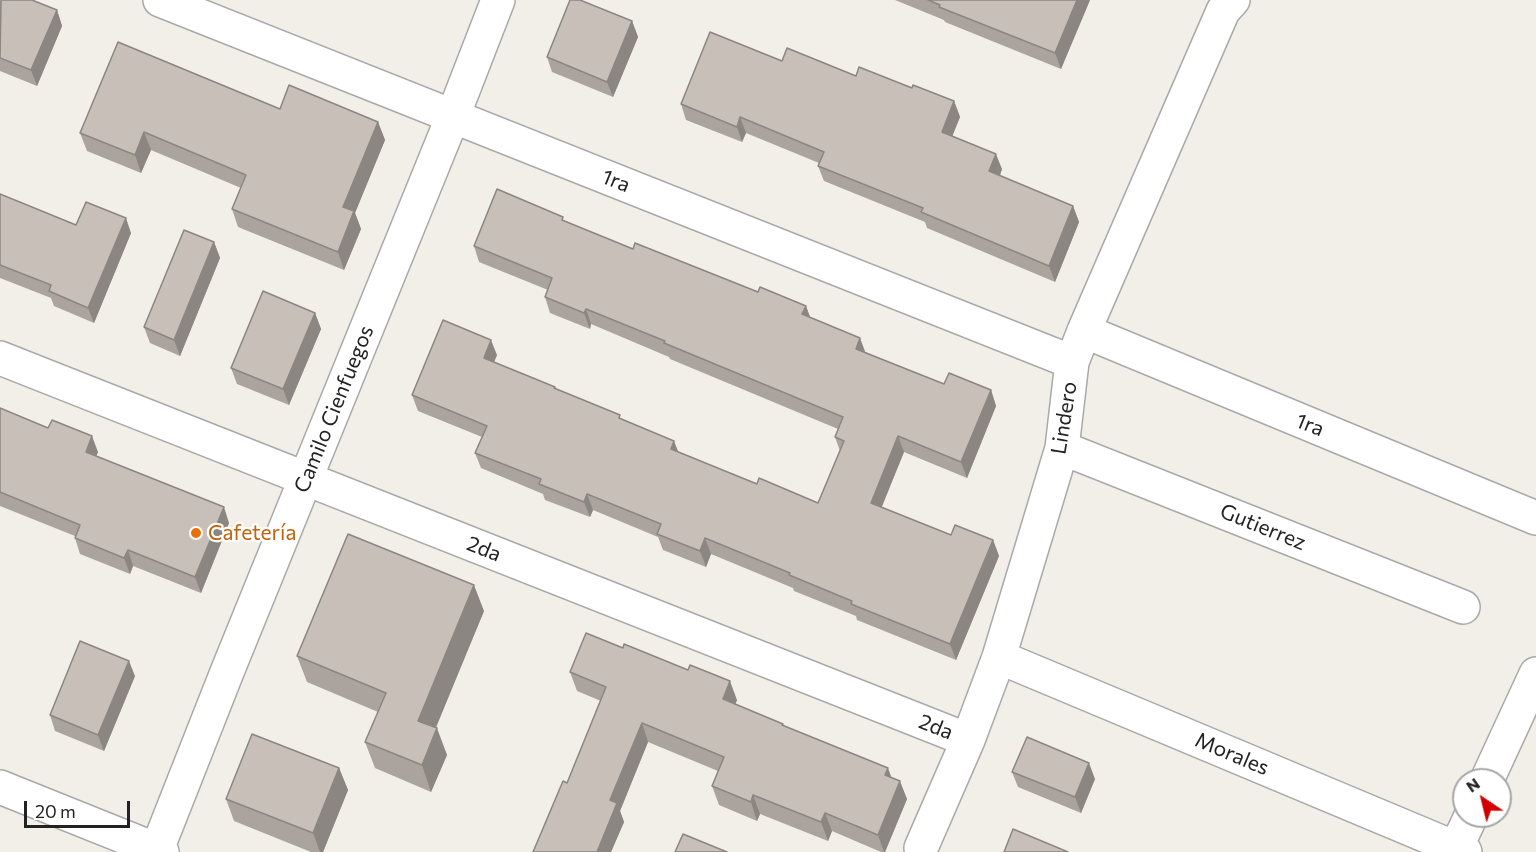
<!DOCTYPE html>
<html>
<head>
<meta charset="utf-8">
<style>
  body { margin:0 }
  #map { position:relative; width:1536px; height:852px; overflow:hidden; background:#f2efe9; font-family:Commissioner,sans-serif }
  canvas { display:block }
  .north { position:absolute; left:1452px; top:768px; width:60px; height:60px; box-sizing:border-box; background:#fff; border:2px solid #a7a7a7; border-radius:50%; rotate:325deg; font-size:16px; font-weight:700; line-height:24px; text-align:center; color:#222 }
  .north::after { content:''; display:block; margin:auto; width:21px; height:27px; background:#d40000; clip-path:polygon(50% 0,100% 100%,50% 72%,0 100%) }
  .scale { position:absolute; left:24px; top:801px; width:106px; height:27px; box-sizing:border-box; border:3px solid #222; border-top:0; padding-left:8px; font-size:18px; line-height:21px; white-space:nowrap; color:#222; -webkit-text-stroke:4px #fff; paint-order:stroke }
</style>
</head>
<body>
<div id="map">
<canvas width="1536" height="852"></canvas>
<div class="north">N</div>
<div class="scale">20 m</div>
</div>
<script>
const c = document.querySelector('canvas').getContext('2d');
c.lineJoin = 'round';
const poly = rows => new Path2D(rows.map(r => 'M' + r).join(''));
function stroke(path, color, width, dash) { c.strokeStyle = color; c.lineWidth = width; c.lineCap = dash ? 'butt' : 'round'; c.setLineDash(dash || []); c.stroke(path); }
function fill(path, color) { c.fillStyle = color; c.fill(path, 'evenodd'); }
function label(font, color, halo, rows, align = 'center') {
  c.font = font + ' Commissioner,sans-serif'; c.lineWidth = 4.5; c.setLineDash([]); c.textBaseline = 'middle'; c.strokeStyle = halo; c.fillStyle = color; for (const [text, x, y, turn = 0] of rows) {
    c.save(); c.translate(x, y); c.rotate((+turn || 0) * Math.PI / 180); c.textAlign = isNaN(turn) ? turn : align; if (halo) c.strokeText(text, 0, 0); c.fillText(text, 0, 0); c.restore();
  }
}
const minor = poly([
  [160,0,1072,362],
  [1084,331,1536,518],
  [0,358,968,740],
  [1062,448,1463,607],
  [999,657,1465,852],
  [1487,780,1536,674],
  [0,787,162,852],
  [921,848,968,740,999,657,1062,448,1072,362,1084,331,1223,11,1233,0],
  [1456,848,1471,816],
  [156,852,227,672,453,116,498,0]
]);
stroke(minor, '#a9a9a9', 36);
stroke(minor, '#fff', 33);
fill(poly([
  [895,0,1090,0,1061,69,945,22,944,20],
  [0,1,57,10,62,26,37,86,0,71],
  [632,21,638,37,613,97,552,72,547,57],
  [782,61,912,88,954,101,960,117,952,136,1002,169,1000,176,1073,206,1079,222,1055,282,927,228,925,222,824,181,818,166,819,163,746,133,742,142,686,120,681,104],
  [280,109,378,122,385,140,355,213,361,229,344,270,238,227,232,209,241,188,151,150,141,173,87,151,80,133],
  [0,194,76,225,131,233,94,323,54,306,51,298,0,278],
  [565,221,633,249,758,292,806,306,810,318,865,352,944,384,991,390,996,406,967,478,904,452,881,507,951,535,993,540,999,556,956,660,857,620,856,616,794,591,793,588,711,554,706,567,663,550,658,537,593,510,590,517,545,500,543,494,481,468,475,453,482,437,418,411,412,395,497,355,494,362,555,387,556,389,621,419,679,452,757,484,818,503,840,451,835,437,838,429,670,359,669,357,591,324,590,329,550,313,545,297,548,290,479,262,474,246],
  [214,242,220,258,180,356,150,343,144,327],
  [315,313,321,329,289,405,237,384,231,368],
  [0,408,98,452,96,456,229,523,201,593,133,566,130,574,80,554,75,538,75,536,0,506],
  [484,611,435,728,447,755,431,792,375,768,365,742,378,712,307,682,297,656],
  [570,672,737,700,735,704,784,726,891,777,907,799,885,852,881,852,832,831,828,841,760,814,757,821,719,805,712,786,718,771,648,742,620,811,624,822,611,852,533,852,567,783,601,701,577,691],
  [135,676,104,751,55,731,50,715],
  [339,768,348,790,323,852,311,852,234,821,226,799],
  [1012,772,1095,779,1081,813,1018,787]
]), '#aba49e');
fill(poly([
  [1077,0,1090,0,1061,69,1055,53],
  [57,10,62,26,37,86,31,70],
  [632,21,638,37,613,97,607,82],
  [954,101,960,117,948,147,942,132],
  [740,117,746,133,742,142,737,127],
  [378,122,385,140,355,213,361,229,344,270,338,252,343,207],
  [144,132,151,150,141,173,135,155],
  [996,154,1002,169,995,187,989,171],
  [1073,206,1079,222,1055,282,1049,266],
  [126,218,131,233,94,323,88,308],
  [214,242,220,258,180,356,174,340],
  [806,306,812,322,802,314],
  [586,309,591,324,590,329,584,313],
  [315,313,321,329,289,405,283,389],
  [860,338,866,354,856,349],
  [491,340,497,355,489,374,484,358],
  [991,390,996,406,967,478,961,462],
  [92,436,98,452,91,468,86,452],
  [898,436,904,452,877,519,871,503],
  [674,441,680,456,671,449],
  [587,494,593,510,590,517,584,502],
  [224,507,229,523,201,593,195,577],
  [705,538,711,554,706,567,700,551],
  [993,540,999,556,956,660,950,644],
  [128,550,133,566,130,574,124,558],
  [474,585,484,611,428,747,418,721],
  [129,661,135,676,104,751,98,735],
  [730,681,737,700,730,718,723,699],
  [642,723,648,742,620,811,624,822,611,852,597,852,610,800],
  [437,728,447,755,431,792,422,765],
  [1089,763,1095,779,1081,813,1075,797],
  [339,768,348,790,323,852,320,852,313,833],
  [888,768,895,787,885,775],
  [900,781,907,799,885,852,884,852,878,835],
  [753,795,760,814,757,821,751,802],
  [825,813,832,831,828,841,821,822]
]), '#8b8681');
const building = poly([
  [1,0,32,0,57,10,31,70,0,58,1,0],
  [570,0,580,0,632,21,607,82,547,57,570,0],
  [928,0,1077,0,1055,53,939,7,940,5,928,0],
  [710,32,782,61,787,48,856,76,859,67,912,88,913,85,954,101,942,132,996,154,989,171,1073,206,1049,266,921,212,923,208,818,166,824,152,740,117,737,127,681,104,710,32],
  [118,42,280,109,289,85,378,122,343,207,354,211,338,252,232,209,246,175,144,132,135,155,80,133,118,42],
  [497,189,563,217,562,220,633,249,635,243,758,292,760,287,806,306,802,314,860,338,856,349,944,384,949,373,991,390,961,462,898,436,871,503,951,535,955,525,993,540,950,644,851,604,852,601,789,575,790,573,705,538,700,551,657,534,661,524,587,494,584,502,539,484,541,479,475,453,487,426,412,395,443,320,491,340,484,358,555,387,554,388,620,415,619,418,674,441,671,449,757,484,759,478,818,503,844,441,835,437,843,417,664,343,665,341,586,309,584,313,545,297,552,278,474,246,497,189],
  [0,194,76,225,86,202,126,218,88,308,49,291,51,285,0,265,0,194],
  [184,230,214,242,174,340,144,327,184,230],
  [263,291,315,313,283,389,231,368,263,291],
  [0,408,48,428,52,420,92,436,86,452,224,507,195,577,128,550,124,558,75,538,80,525,0,492,0,408],
  [348,534,474,585,418,721,437,728,422,765,365,742,386,693,297,656,348,534],
  [586,633,623,648,624,644,688,670,690,665,730,681,723,699,783,724,782,725,888,768,885,775,900,781,878,835,825,813,821,822,753,795,751,802,712,786,724,757,642,723,610,800,617,803,597,852,533,852,563,781,567,783,606,687,570,672,586,633],
  [80,641,129,661,98,735,50,715,80,641],
  [252,734,339,768,313,833,226,799,252,734],
  [1027,737,1089,763,1075,797,1012,772,1027,737],
  [1013,829,1068,852,1004,852,1013,829],
  [683,834,727,852,675,852,683,834]
]);
fill(building, '#c7bfb8');
stroke(building, '#8b8681', 1.5);
for (const [x, y, r, color] of [
  [196,533,6,"#e8710a"]
]) { const dot = new Path2D(); dot.arc(x, y, r, 0, 2 * Math.PI); c.fillStyle = color; c.fill(dot); stroke(dot, '#fff', 2); }
label('21px', '#222', '#fff', [
  ["1ra",616,181,22],
  ["Camilo Cienfuegos",334,409,-68],
  ["Lindero",1064,418,-81],
  ["1ra",1310,425,22],
  ["Gutierrez",1263,527,22],
  ["2da",484,549,22],
  ["2da",936,727,22],
  ["Morales",1232,754,23]
]);
label('21px', '#c56008', '#fff', [
  ["Cafetería",208,533]
], 'left');
</script>
</body>
</html>
